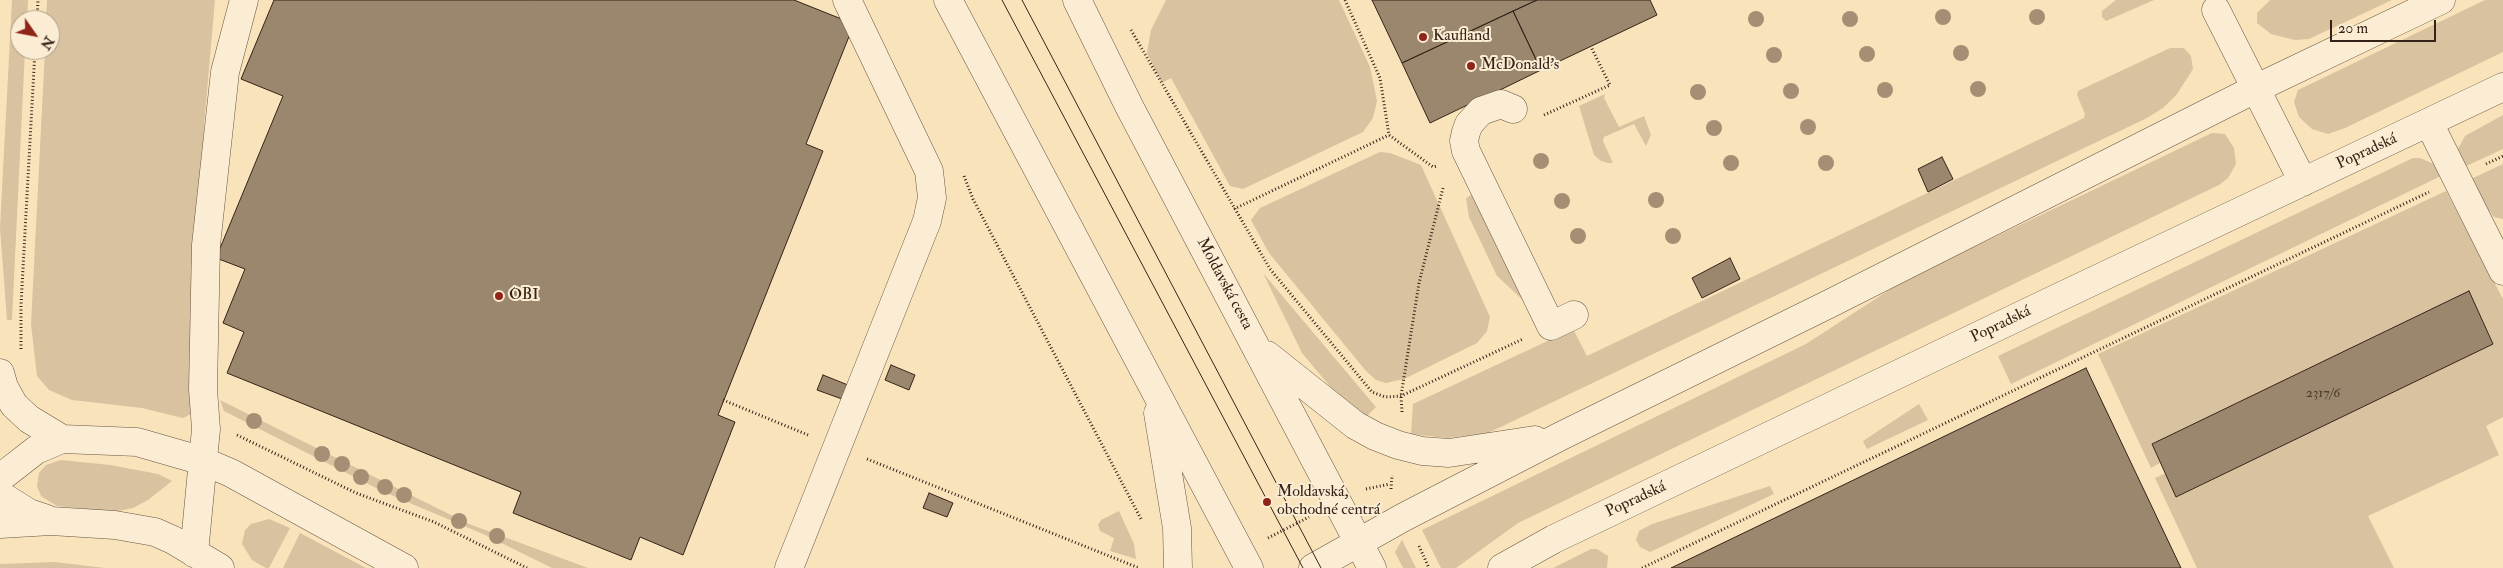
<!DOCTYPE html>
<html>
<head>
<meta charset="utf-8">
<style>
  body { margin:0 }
  #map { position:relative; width:2503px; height:568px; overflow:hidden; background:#f9e3bb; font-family:"IM FELL Double Pica",serif }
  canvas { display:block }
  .north { position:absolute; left:10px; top:10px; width:50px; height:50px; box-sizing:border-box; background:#fbedd3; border:1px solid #ac9c89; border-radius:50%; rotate:123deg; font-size:14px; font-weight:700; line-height:20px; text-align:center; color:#352319 }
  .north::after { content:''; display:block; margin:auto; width:18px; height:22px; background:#8f2418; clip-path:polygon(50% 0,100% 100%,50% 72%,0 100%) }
  .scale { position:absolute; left:2330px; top:20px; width:106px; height:22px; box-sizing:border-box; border:2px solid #352319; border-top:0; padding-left:6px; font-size:15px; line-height:18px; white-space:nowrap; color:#352319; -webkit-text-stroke:4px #fbedd3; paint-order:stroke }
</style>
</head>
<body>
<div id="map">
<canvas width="2503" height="568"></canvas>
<div class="north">N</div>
<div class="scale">20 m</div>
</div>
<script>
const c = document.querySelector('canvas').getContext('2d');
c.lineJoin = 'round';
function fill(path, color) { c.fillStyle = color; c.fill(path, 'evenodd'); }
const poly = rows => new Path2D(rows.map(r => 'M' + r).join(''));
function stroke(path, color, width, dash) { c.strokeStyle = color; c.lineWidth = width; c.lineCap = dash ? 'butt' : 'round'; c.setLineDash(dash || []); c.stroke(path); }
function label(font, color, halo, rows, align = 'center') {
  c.font = font + ' "IM FELL Double Pica",serif'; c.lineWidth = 4; c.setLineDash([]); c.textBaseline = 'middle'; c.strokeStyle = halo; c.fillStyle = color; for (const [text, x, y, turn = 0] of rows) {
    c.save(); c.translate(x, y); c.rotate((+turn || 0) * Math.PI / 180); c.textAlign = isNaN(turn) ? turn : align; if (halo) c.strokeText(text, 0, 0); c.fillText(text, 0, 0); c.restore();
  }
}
fill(poly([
  [12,0,28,0,27,20,20,20,20,50,25,50,12,320,7,320,0,228],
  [47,0,215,0,204,125,191,414,183,418,142,408,72,400,49,390,37,376,31,324,45,50,50,50,50,20,46,20],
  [1166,0,1339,0,1370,67,1377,101,1373,118,1363,132,1243,189,1230,186,1171,78,1162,83,1147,53,1151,30],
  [2116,0,2154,0,2106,21,2102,17,2102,11],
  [2270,0,2392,0,2309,39,2295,40,2271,34,2257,23,2257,13],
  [2485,0,2503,0,2503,52,2345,128,2328,134,2312,129,2299,117,2294,102,2298,90],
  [2170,48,2184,48,2191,56,2193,69,2177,94,2163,108,2147,118,1488,433,1447,438,1411,434,1413,404,1571,330,1574,331,1587,356,2084,118,2085,114,2077,95,2078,91],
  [1605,94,1604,98,1619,127,1644,116,1651,135,1646,146,1634,124,1604,137,1603,141,1613,163,1608,163,1601,161,1594,155,1579,106],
  [2503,115,2503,149,2462,168,2458,149,2465,136],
  [2212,133,2225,134,2234,148,2236,164,2228,178,2219,185,1518,523,1456,568,1441,568,1422,530,1806,344,1903,281],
  [1380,152,1390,153,1421,165,1490,317,1487,331,1477,343,1404,379,1386,383,1376,380,1366,371,1269,253,1251,220,1260,208],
  [2413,158,2420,158,2434,164,2443,175,2011,384,1998,356],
  [2503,164,2503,219,2494,217,2483,203,2471,179],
  [2446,191,2503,299,2503,417,2486,426,2499,455,2368,516,2394,568,2197,568,2155,478,2166,473,2177,497,2493,343,2469,292,2152,444,2160,463,2151,468,2098,354],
  [1477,192,1524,301,1497,276,1469,217,1466,198],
  [1263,273,1376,407,1367,416,1349,405,1333,390,1302,353],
  [220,400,469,524,588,568,552,568,483,534,384,492,224,411],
  [1919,404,1928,420,1867,449,1863,441],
  [61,460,110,465,158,474,172,481,148,500,133,508,113,512,57,506,41,496,37,486,39,473,46,465],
  [1770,486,1774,494,1650,552,1640,547,1636,540,1639,531,1652,524],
  [1119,511,1134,544,1136,559,1110,551,1114,538,1100,531,1098,525,1101,520],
  [269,519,290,528,269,568,266,568,252,560,242,544,245,530,251,524],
  [300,533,366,568,283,568],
  [1402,540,1416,568,1403,568,1395,552],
  [1591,549,1597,549,1608,556,1607,568,1553,568],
  [55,562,105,568,0,568,0,564]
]), '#d8c29f');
const building = poly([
  [274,0,794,0,854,24,806,144,823,151,718,415,735,422,683,555,640,537,631,560,513,513,521,492,227,373,244,332,223,323,245,269,216,258,283,96,241,79,274,0],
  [1372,0,1537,0,1402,63,1372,0],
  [1537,0,1650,0,1657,15,1541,70,1513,11,1537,0],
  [1513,11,1541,70,1500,90,1502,94,1484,97,1430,123,1402,63,1513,11],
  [1942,157,1953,179,1928,192,1918,169,1942,157],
  [1730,258,1740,279,1702,298,1692,278,1730,258],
  [2469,291,2493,344,2176,497,2152,444,2469,291],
  [891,365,915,375,909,390,885,380,891,365],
  [2086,368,2181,568,1671,568,2086,368],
  [823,375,848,385,842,399,817,390,823,375],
  [929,493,953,503,947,517,923,508,929,493]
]);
fill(building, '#9b876d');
stroke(building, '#352319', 1);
const minor = poly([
  [948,0,1249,568],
  [1077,0,1129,106,1372,568],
  [2216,10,2303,182],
  [1513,109,1501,104,1481,111,1469,124,1466,132,1464,141,1466,151,1551,326,1574,315],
  [2429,123,2503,271],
  [1267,355,1355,425,1375,436,1398,445,1422,451,1449,453,1535,440],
  [0,373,4,387,14,405,29,419,62,439],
  [1158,413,1177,528,1178,568],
  [0,478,36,450,62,439,137,442,203,461,231,473,404,568],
  [0,495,29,513,47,519],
  [0,524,51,521,115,525,155,532,173,540,220,568],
  [194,553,206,429,203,389,206,245,225,72,244,0],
  [789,568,927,221,932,198,929,171,847,0],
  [1313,568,1404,517,1561,436,1829,304,2257,88,2441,0],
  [1502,568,1554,539,2049,302,2503,87]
]);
stroke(minor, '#665342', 29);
stroke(poly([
  [1345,0,1380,78,1389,135,1433,167,1437,166],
  [37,20,38,0],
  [1131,30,1270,269,1372,392,1385,397,1401,396,1523,339],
  [1544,115,1610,85,1591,47],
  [2486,164,2503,156],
  [964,176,973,199,1141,519],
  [1234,209,1389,135],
  [21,349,21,305,35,50],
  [723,400,808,435],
  [1402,412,1401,396,1419,283,1443,188],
  [237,435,356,493,434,522,527,568],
  [867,459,1139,568],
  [1366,489,1390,484],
  [1391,489,1392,475],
  [1268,538,1309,517],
  [1419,546,1429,568],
  [1642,568,2429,192]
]), '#352319', 3, [1, 2.5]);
stroke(minor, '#fbedd3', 28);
stroke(poly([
  [1002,0,1303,568],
  [1022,0,1321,568]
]), '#352319', 1);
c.fillStyle = '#a48f74';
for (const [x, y] of [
  [1943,17],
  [2037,17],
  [1756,19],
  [1850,19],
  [1961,53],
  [1867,54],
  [1774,55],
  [1978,89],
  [1885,90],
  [1791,91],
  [1698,92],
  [1808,127],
  [1714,128],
  [1541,161],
  [1731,163],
  [1826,163],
  [1656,200],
  [1562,201],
  [1578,236],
  [1673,236],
  [254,421],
  [322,454],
  [342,464],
  [361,477],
  [385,487],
  [404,495],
  [459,521],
  [497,536]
]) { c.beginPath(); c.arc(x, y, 8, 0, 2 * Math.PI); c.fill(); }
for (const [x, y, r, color] of [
  [1423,37,5,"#8f2418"],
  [1471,66,5,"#8f2418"],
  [499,296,5,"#8f2418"],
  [1267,502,5,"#8f2418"]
]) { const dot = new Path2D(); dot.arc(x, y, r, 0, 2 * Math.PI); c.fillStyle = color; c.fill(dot); stroke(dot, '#fbedd3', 2); }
label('14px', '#4e3c2e', null, [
  ["2317/6",2323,394]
]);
label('16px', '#352319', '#fbedd3', [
  ["Kaufland",1433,37],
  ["McDonald's",1481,66],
  ["OBI",509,296],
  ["Moldavská,",1277,493],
  ["obchodné centrá",1277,511]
], 'left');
label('16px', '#352319', '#fbedd3', [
  ["Popradská",2367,152,-25],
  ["Moldavská cesta",1224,284,62],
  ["Popradská",2001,325,-26],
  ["Popradská",1636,500,-25]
]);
</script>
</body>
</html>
